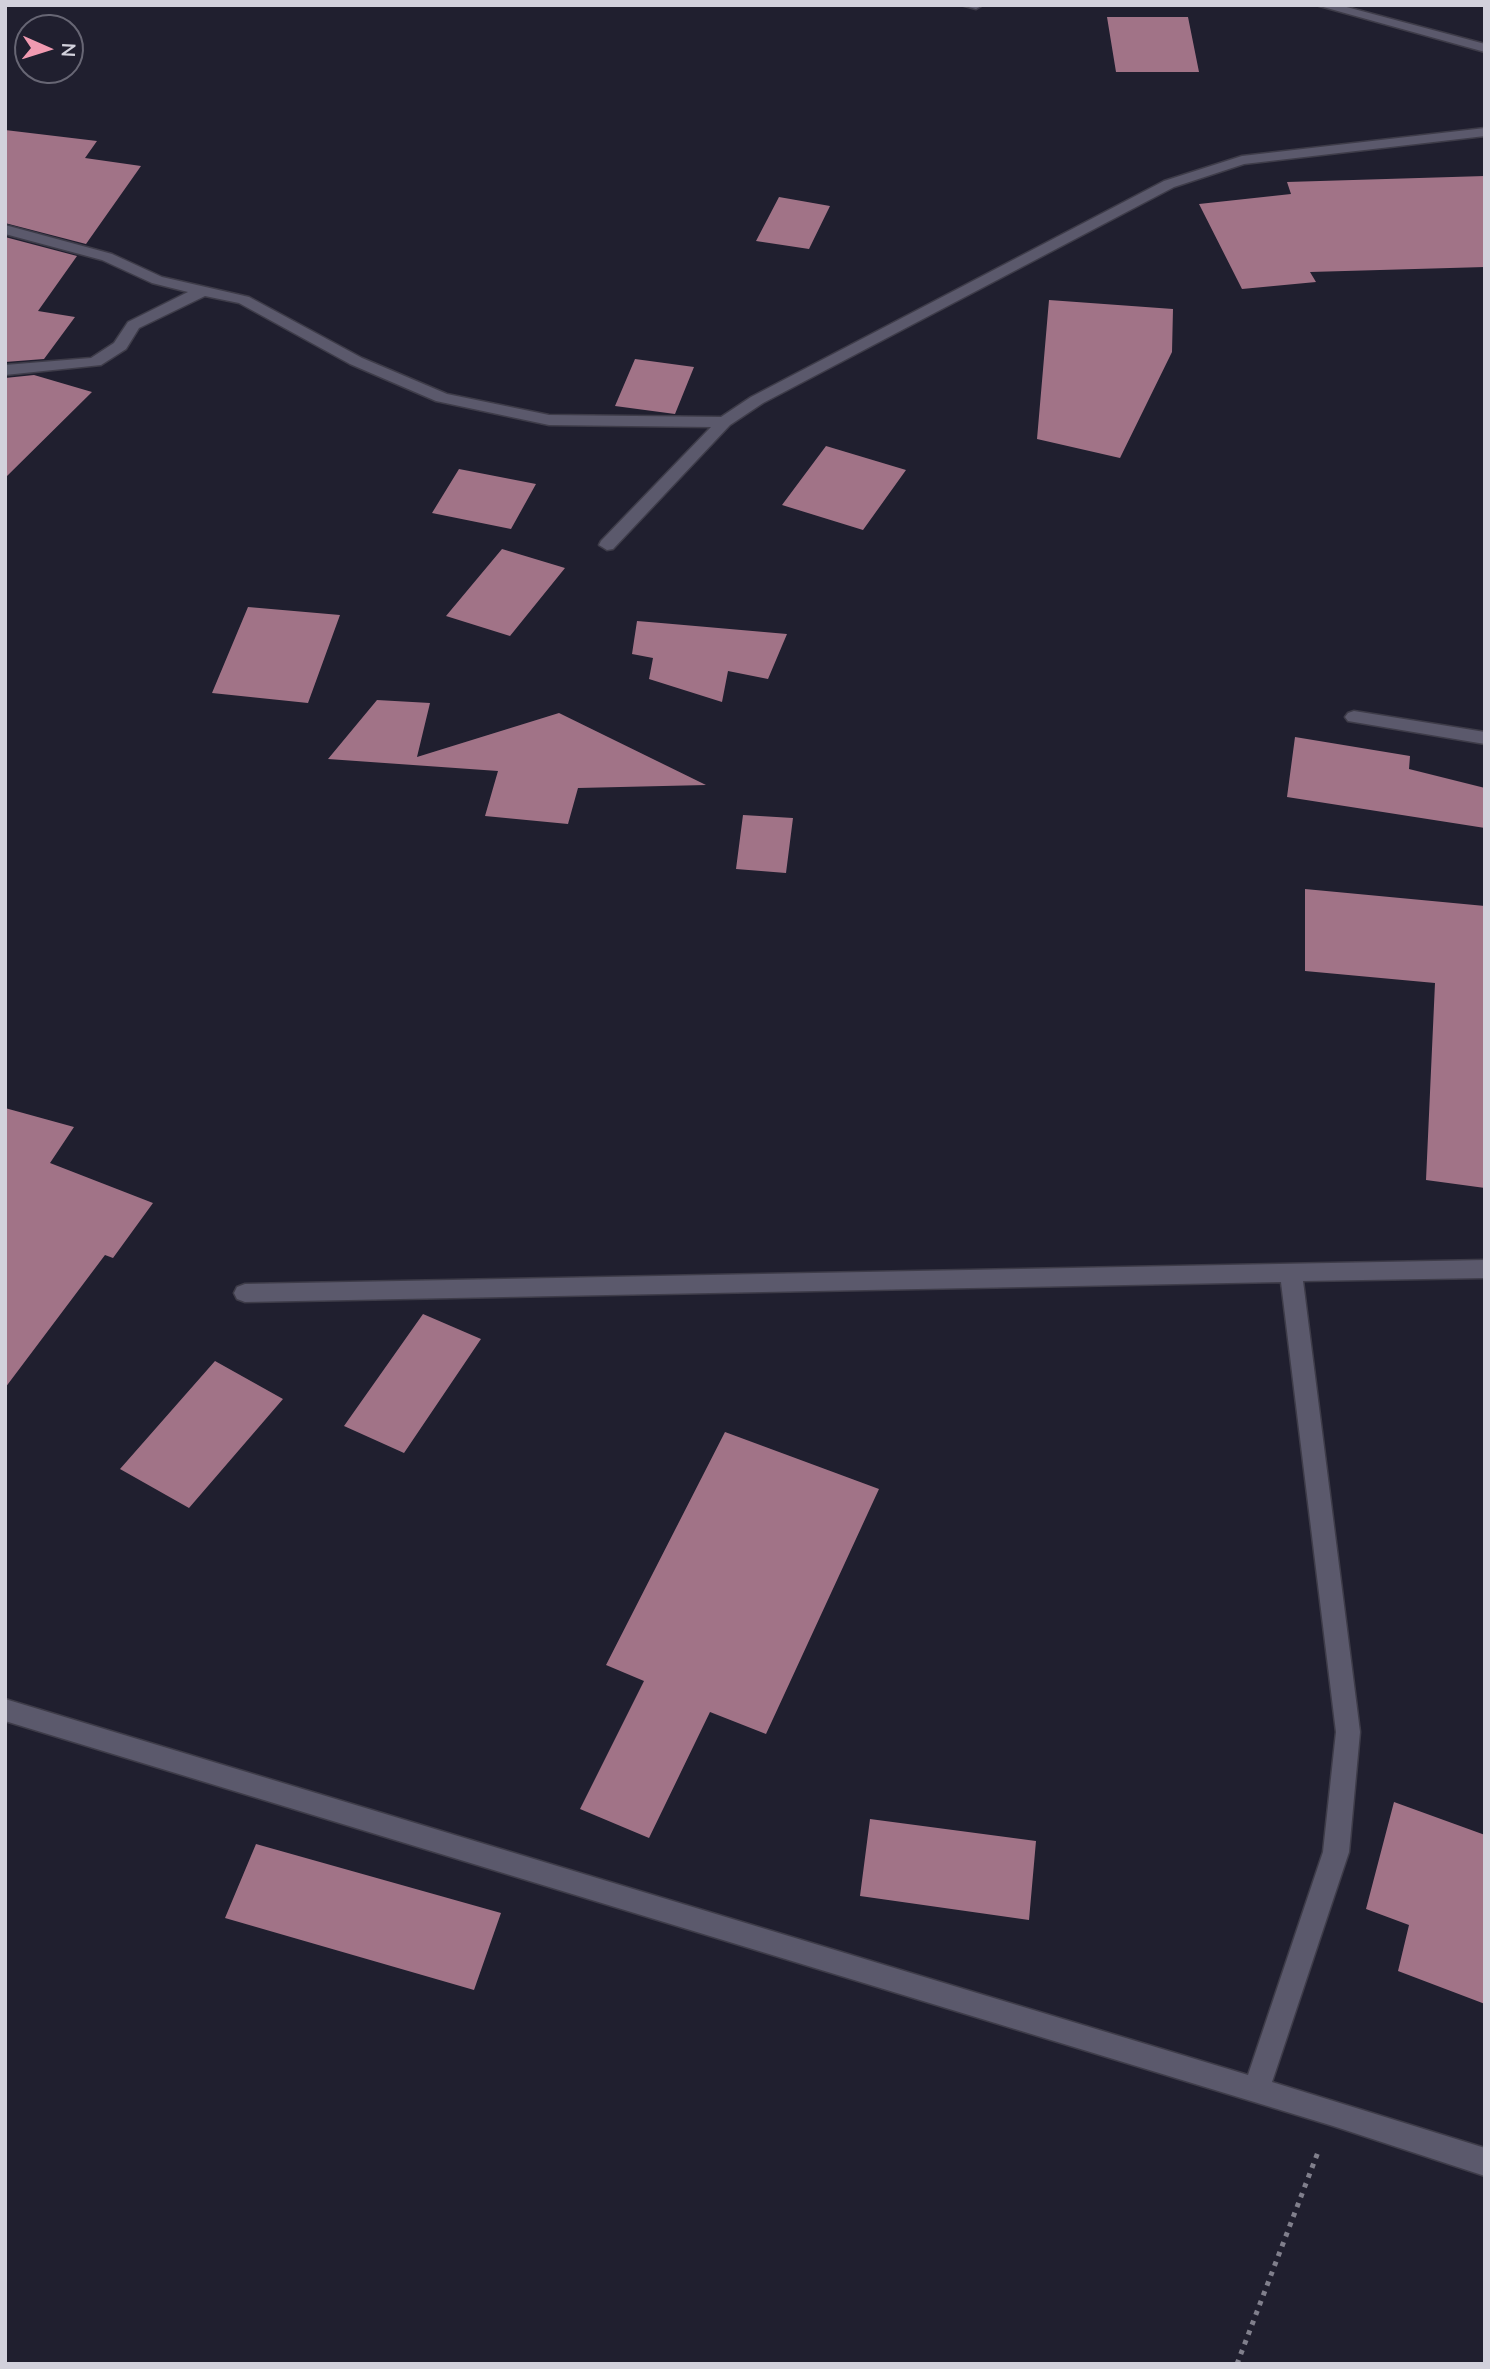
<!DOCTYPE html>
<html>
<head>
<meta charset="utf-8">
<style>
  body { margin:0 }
  #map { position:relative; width:1490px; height:2369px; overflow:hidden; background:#201f2f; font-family:"Nunito Sans",sans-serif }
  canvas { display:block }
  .frame { position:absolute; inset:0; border:7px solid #d2d1dc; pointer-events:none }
  .north { position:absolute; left:14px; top:14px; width:70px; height:70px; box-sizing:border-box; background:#201f2f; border:2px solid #676674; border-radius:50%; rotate:93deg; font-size:19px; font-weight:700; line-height:28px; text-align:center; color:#d2d1dc }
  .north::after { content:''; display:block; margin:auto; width:24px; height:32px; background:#f19ab1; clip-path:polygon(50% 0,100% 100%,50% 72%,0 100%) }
</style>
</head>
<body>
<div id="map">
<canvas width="1490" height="2369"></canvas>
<div class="frame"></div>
<div class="north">N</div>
</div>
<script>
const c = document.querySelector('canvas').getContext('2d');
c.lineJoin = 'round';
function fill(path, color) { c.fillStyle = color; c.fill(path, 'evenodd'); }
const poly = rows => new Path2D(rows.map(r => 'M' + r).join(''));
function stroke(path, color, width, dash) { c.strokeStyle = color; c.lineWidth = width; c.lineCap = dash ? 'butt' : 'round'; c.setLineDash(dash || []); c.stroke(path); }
fill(poly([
  [1107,17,1188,17,1199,72,1116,72],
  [5,130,97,141,85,158,141,166,86,244,5,223],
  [1485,176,1485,267,1310,272,1316,282,1242,289,1199,204,1291,194,1287,182],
  [779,197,830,206,809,249,756,241],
  [5,237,77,256,38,311,75,317,44,359,5,362],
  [1049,300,1173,309,1172,352,1120,458,1037,439],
  [635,359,694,367,675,414,615,406],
  [34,375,92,392,5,478,5,378],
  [826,446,906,470,863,530,782,505],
  [459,469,536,484,511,529,432,513],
  [502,549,565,568,510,636,446,616],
  [248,607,340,615,308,703,212,693],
  [637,621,661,623,787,634,768,679,728,671,722,702,649,679,653,658,632,654],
  [377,700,430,703,417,757,559,713,706,785,578,788,568,824,485,816,498,771,328,759],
  [1295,737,1410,756,1409,769,1485,788,1485,828,1287,797],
  [743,815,793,818,786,873,736,869],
  [1305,889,1485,906,1485,1188,1426,1180,1435,983,1305,971],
  [5,1108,74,1127,50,1163,153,1203,113,1258,105,1255,5,1388],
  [423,1314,481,1339,404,1453,344,1426],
  [215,1361,283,1399,189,1508,120,1469],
  [725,1432,879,1489,766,1734,710,1712,649,1838,580,1809,644,1681,606,1665],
  [1394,1802,1485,1835,1485,2004,1398,1971,1409,1925,1366,1909],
  [870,1819,1036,1841,1029,1920,860,1896],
  [256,1844,501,1913,474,1990,225,1918]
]), '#a17387');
const minor = poly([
  [961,5,983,5,976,9,961,5],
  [1316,5,1339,5,1485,44,1485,52,1316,5],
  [1485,128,1485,136,1244,164,1174,187,763,403,730,425,613,549,607,550,599,545,601,541,711,427,549,425,436,401,350,364,239,303,205,296,139,328,126,349,101,365,5,375,5,365,91,358,114,343,128,322,188,292,152,283,102,260,5,234,5,225,112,254,162,277,249,297,362,358,447,394,549,415,721,417,751,397,1164,181,1242,156,1485,128],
  [1354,711,1485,732,1485,744,1348,721,1345,717,1348,713,1354,711],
  [1485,1260,1485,1278,1303,1281,1360,1732,1349,1852,1272,2082,1485,2148,1485,2176,1333,2126,5,1721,5,1699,1248,2075,1323,1852,1336,1732,1281,1282,245,1302,237,1299,234,1293,237,1287,245,1284,1485,1260]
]);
stroke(minor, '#3e3c49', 3);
stroke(poly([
  [1237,2364,1318,2152]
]), '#807f8c', 5, [4.5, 6]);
fill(minor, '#5b596c');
</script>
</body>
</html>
